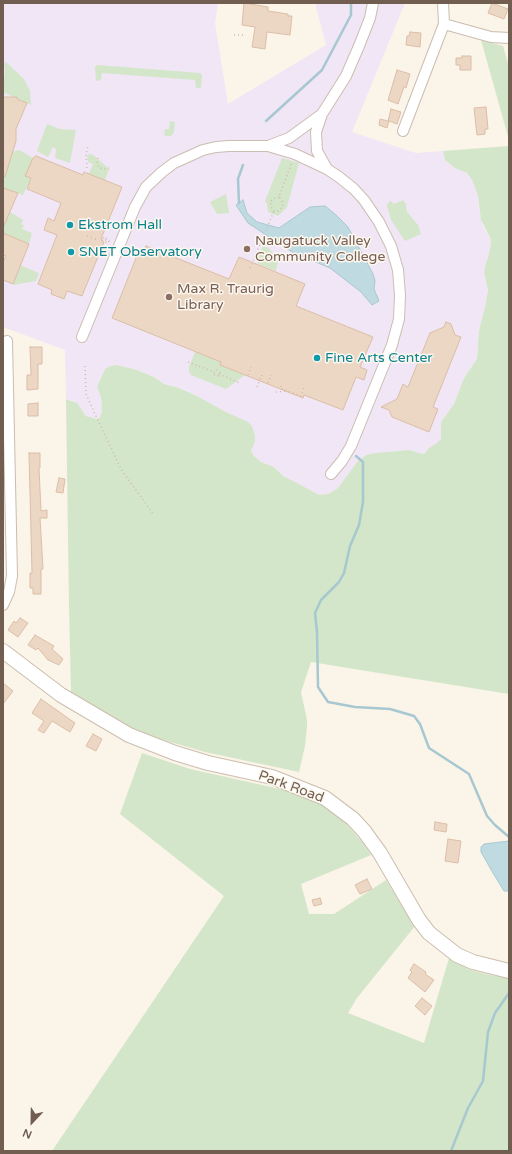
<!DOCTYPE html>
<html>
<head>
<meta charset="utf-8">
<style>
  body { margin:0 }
  #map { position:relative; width:512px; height:1154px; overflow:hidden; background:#faf4e9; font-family:"Varela Round",sans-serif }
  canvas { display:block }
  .frame { position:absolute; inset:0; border:4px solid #715e50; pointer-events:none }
  .north { position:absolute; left:12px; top:1102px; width:40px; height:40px; -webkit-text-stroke:3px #fdf8ef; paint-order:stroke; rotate:202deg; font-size:11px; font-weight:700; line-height:16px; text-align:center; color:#715e50 }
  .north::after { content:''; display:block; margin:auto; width:14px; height:18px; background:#715e50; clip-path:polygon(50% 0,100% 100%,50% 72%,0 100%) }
</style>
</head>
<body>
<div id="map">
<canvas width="512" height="1154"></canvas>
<div class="frame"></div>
<div class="north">N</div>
</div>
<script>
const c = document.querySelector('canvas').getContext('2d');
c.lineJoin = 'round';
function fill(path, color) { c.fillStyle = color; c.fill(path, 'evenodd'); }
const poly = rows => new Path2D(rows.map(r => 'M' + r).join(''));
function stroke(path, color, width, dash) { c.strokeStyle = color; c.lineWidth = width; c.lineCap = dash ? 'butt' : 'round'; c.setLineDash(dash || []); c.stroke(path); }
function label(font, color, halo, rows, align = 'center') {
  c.font = font + ' "Varela Round",sans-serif'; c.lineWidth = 3; c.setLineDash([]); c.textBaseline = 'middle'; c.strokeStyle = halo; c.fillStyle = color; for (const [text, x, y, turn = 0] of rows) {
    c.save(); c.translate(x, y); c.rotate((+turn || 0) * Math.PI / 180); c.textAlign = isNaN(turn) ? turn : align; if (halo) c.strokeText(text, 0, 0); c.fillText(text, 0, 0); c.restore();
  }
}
fill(poly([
  [3,3,218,3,215,23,228,104,326,45,315,3,405,3,352,132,416,153,443,151,445,160,450,164,467,173,472,180,478,196,480,214,483,226,490,237,491,243,489,254,485,266,484,272,488,290,486,302,479,331,477,359,464,378,454,404,447,414,442,436,439,442,423,454,409,450,375,453,366,455,357,462,338,488,328,494,319,495,299,484,283,476,274,467,261,462,254,456,251,451,255,435,252,426,197,396,179,388,164,384,154,377,137,370,117,365,110,366,105,369,97,387,101,397,102,411,100,417,97,419,86,416,78,405,74,401,66,399,65,350,3,327]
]), '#f1e6f6');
fill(poly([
  [481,40,503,46,509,67,509,140],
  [6,62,24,79,30,91,31,105,3,92,5,69,4,64],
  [97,65,200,73,202,75,201,88,196,88,195,80,102,73,101,80,96,81,95,67],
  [170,121,175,122,174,132,171,136,166,136,164,135,165,129,169,129],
  [47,124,60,129,76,130,70,163,55,158,56,149,53,147,48,157,37,151],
  [509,146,509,694,311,662,301,692,307,720,307,726,305,746,299,772,205,752,160,739,135,730,116,720,81,699,71,692,69,606,66,399,77,403,86,416,97,419,100,417,102,411,101,397,97,387,105,369,110,366,117,365,137,370,154,377,164,384,179,388,197,396,226,412,248,422,252,426,255,435,255,441,251,451,254,456,261,462,274,467,283,476,299,484,319,495,328,494,338,488,357,462,366,455,375,453,409,450,423,454,425,453,429,448,437,443,441,439,441,422,454,404,464,378,477,359,479,331,486,302,488,290,484,272,485,266,489,254,491,243,490,237,481,220,478,196,472,180,467,173,455,168,445,160,443,151],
  [19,150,33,158,26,176,31,178,23,195,3,188,3,183,12,152],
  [92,154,109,169,105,180,89,174,93,164,88,162,87,155],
  [282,158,299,163,287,207,278,216,268,212,267,204,265,201],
  [226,194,229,213,217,214,210,202],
  [403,200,406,204,407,212,418,225,421,234,405,241,391,220,387,206,388,203,391,201,394,204],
  [10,212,23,220,21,224,24,225,22,229,32,233,29,244,3,234,3,229],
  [263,246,269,248,278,261,276,271,258,264,257,260],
  [20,265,39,273,36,281,13,285],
  [195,352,221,362,220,365,245,375,226,389,191,375,189,372,189,367],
  [142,753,190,769,298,793,322,804,344,821,362,842,371,855,301,884,309,914,334,914,386,880,415,926,357,998,348,1013,424,1043,449,958,471,970,482,973,495,976,509,976,509,1151,52,1151,224,896,120,814]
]), '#d3e6c9');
const water = poly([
  [243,200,247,213,257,222,279,228,310,207,325,206,335,214,348,227,373,274,375,281,374,289,379,301,372,305,361,292,330,268,292,252,248,223,236,205,243,200],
  [509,841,509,891,504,891,493,873,481,852,481,847,484,844,509,841]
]);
fill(water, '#c0dae1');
stroke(water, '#a8c8d1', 1);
stroke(poly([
  [266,121,322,70,351,15,351,3],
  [239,203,238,179,243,165],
  [356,456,363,462,363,502,359,525,350,546,344,573,339,582,321,600,315,613,317,632,318,687,328,702,355,707,390,709,414,716,420,724,429,748,469,774,487,816,495,825,509,837],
  [451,1151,468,1108,483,1081,488,1032,495,1013,509,993]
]), '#a8c8d1', 2.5);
const building = poly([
  [244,3,268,7,268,11,288,14,288,16,292,16,290,35,267,32,265,49,252,47,255,27,242,25,244,3],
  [492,3,508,9,504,19,488,13,492,3],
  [410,32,421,33,420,47,406,45,407,36,409,36,410,32],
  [462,56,471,56,471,70,460,70,460,65,456,65,456,58,462,58,462,56],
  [397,70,410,74,406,88,404,87,398,104,388,100,397,70],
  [3,97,17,97,17,99,27,103,16,129,16,141,5,177,3,177,3,97],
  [486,107,488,129,485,129,485,134,477,135,474,108,486,107],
  [391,109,401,112,397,124,389,121,387,128,379,125,380,119,388,121,391,109],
  [36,156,83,175,84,172,122,187,101,239,102,240,102,241,104,242,82,296,67,291,64,299,51,294,52,290,38,284,57,235,44,230,48,218,54,221,61,203,27,189,31,178,25,176,33,158,36,156],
  [3,188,18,193,3,228,3,188],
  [3,233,29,244,13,284,3,280,3,262,6,256,3,255,3,233],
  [146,246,229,279,239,257,305,284,296,306,373,337,360,367,367,370,364,380,356,377,343,410,304,395,303,398,220,365,221,362,112,318,138,253,142,255,146,246],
  [446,322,451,324,455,335,461,337,433,407,438,409,429,432,392,417,389,410,381,407,397,399,403,384,408,387,430,333,444,327,446,322],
  [30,347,42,347,42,364,38,364,38,389,27,390,27,375,31,375,30,347],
  [38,403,38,416,28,416,28,404,38,403],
  [29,453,40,453,40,468,39,468,41,511,47,510,47,518,40,518,43,569,41,569,41,594,33,594,33,588,30,588,30,573,32,573,29,453],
  [59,478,65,479,63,493,56,492,59,478],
  [20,618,28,623,18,637,8,630,14,621,16,623,20,618],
  [35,635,54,646,52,649,63,659,59,665,48,660,38,648,36,650,28,645,35,635],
  [3,683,13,691,3,704,3,683],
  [41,699,75,723,70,732,52,721,44,733,38,730,44,721,32,713,41,699],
  [93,734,102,739,96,751,86,746,93,734],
  [435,822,447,824,446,832,434,830,435,822],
  [448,839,461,841,458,863,445,861,448,839],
  [367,879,372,889,360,894,355,885,367,879],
  [320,898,322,904,314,906,312,900,320,898],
  [414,964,426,972,425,974,434,980,425,992,408,978,412,972,410,970,414,964],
  [422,998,432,1006,425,1015,415,1006,422,998]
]);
fill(building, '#ecd6c4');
stroke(building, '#dcbea7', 1);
const minor = poly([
  [444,24,491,37,509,38],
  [403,131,444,24,443,3],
  [268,146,289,138,322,114],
  [327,169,317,151,316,132,322,114,346,76,359,46,370,18,373,3],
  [82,337,135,207,146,187,162,172,174,163,203,150,216,147,229,146,268,146,295,154,327,169,339,177,354,189,364,200,379,222,391,246,398,270,400,295,399,319,392,345,351,446,342,461,331,474],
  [3,605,9,592,12,576,7,341]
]);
const secondary = poly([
  [3,651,61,695,129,735,175,753,208,763,272,777,325,798,353,819,364,831,380,853,419,920,429,933,457,955,473,962,509,971]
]);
stroke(minor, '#cbbdb0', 12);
stroke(secondary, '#cdbeae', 16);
stroke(poly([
  [234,35,246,35],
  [98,158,97,164,99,168,104,169,109,168],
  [87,168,86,155,88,146],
  [279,197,273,199,270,202,272,209,274,211,278,211,283,206,282,201,279,197,292,162],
  [87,236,92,238],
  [95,239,98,240],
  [102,240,108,243,109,241,103,239,104,237,110,240],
  [250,268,274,211],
  [188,362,214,372],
  [85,366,86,394,95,414,121,469,153,514],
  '214 373a3 3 0 1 1 6 0a3 3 0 1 1-6 0Z',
  [219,374,240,383],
  [248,375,251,367],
  [268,383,271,375],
  [281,386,280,388,301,396,304,387],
  [257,387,263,372],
  [276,392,287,391]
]), '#d0baa7', 1.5, [1, 3]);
stroke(minor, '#fff', 10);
stroke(secondary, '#fff', 14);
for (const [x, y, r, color] of [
  [70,225,4,"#0f9aa8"],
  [247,249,4,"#8d6e63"],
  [71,252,4,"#0f9aa8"],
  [169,297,4,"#8d6e63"],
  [317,358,4,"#0f9aa8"]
]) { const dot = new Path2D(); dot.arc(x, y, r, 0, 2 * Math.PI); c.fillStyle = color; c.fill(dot); stroke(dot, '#fdf8ef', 1.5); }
label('14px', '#0d838f', '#fdf8ef', [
  ["Ekstrom Hall",78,225],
  ["SNET Observatory",79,252],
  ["Fine Arts Center",325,358]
], 'left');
label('14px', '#785e54', '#fdf8ef', [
  ["Naugatuck Valley",255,241],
  ["Community College",255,257],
  ["Max R. Traurig",177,289],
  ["Library",177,305]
], 'left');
label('14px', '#715e50', '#fdf8ef', [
  ["Park Road",291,787,20]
]);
</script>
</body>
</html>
